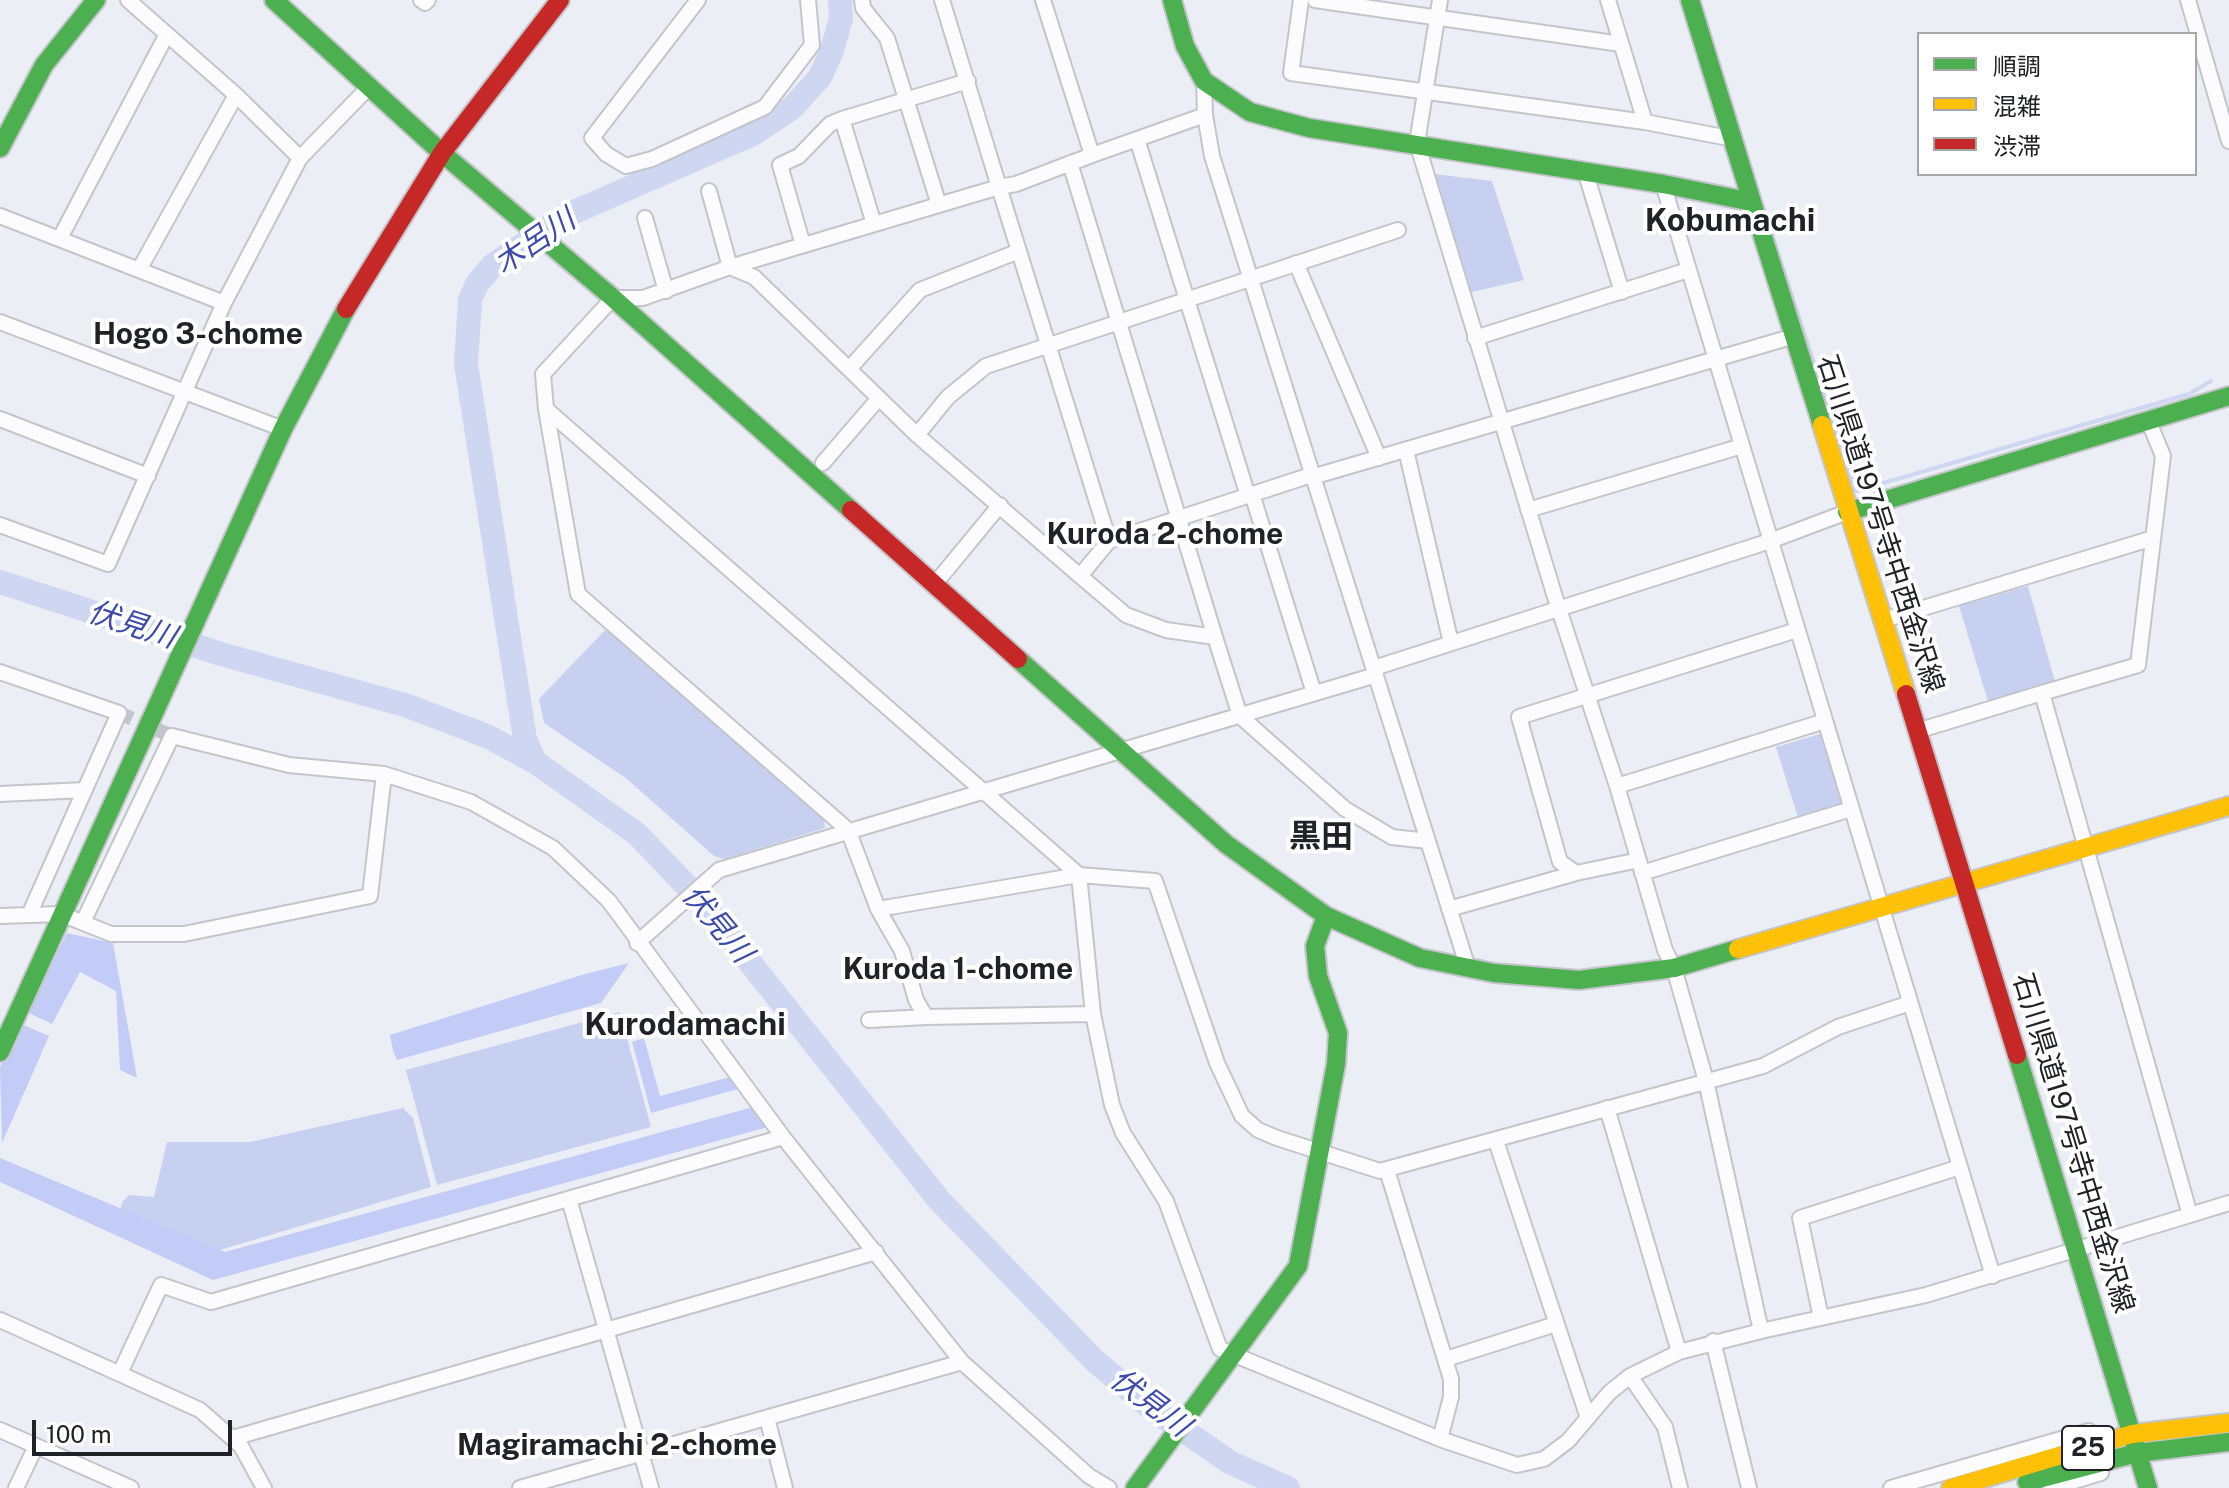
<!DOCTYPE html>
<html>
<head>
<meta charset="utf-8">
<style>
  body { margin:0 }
  #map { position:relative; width:2229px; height:1488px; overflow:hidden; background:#eceef5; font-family:"Public Sans","Noto Sans JP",sans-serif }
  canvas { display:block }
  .legend { position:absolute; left:1917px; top:32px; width:280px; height:144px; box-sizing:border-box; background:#fff; border:2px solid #a6a7a9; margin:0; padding:10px 14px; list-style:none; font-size:24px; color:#212227 }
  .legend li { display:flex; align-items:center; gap:16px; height:40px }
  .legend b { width:40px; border:2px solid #a6a7a9 }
  .scale { position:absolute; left:32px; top:1420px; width:200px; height:36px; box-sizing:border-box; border:4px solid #212227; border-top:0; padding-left:10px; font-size:24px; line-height:28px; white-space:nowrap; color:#212227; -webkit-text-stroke:6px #fff; paint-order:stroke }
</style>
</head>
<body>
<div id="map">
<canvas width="2229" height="1488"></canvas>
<ul class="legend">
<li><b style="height:10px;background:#4caf50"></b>順調</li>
<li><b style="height:10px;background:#ffc107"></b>混雑</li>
<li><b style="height:10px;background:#c62828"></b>渋滞</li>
</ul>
<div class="scale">100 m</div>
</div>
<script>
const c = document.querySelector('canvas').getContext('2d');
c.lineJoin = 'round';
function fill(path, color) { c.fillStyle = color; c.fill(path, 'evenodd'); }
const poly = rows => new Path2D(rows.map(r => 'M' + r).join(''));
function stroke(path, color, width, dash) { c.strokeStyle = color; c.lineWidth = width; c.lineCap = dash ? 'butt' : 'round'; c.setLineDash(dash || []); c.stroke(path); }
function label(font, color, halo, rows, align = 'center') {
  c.font = font + ' "Public Sans","Noto Sans JP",sans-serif'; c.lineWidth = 8; c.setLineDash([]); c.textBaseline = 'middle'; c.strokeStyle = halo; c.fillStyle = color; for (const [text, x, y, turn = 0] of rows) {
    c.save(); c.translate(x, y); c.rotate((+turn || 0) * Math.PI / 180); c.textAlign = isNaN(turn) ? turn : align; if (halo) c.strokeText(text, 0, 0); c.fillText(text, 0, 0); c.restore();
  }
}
fill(poly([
  [1434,174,1492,181,1524,280,1468,293],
  [2028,586,2057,689,1990,708,1959,606],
  [607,628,824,818,825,828,725,859,714,856,627,779,544,723,539,699],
  [1823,733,1846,812,1801,827,1776,747],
  [620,1012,651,1127,437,1185,406,1070],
  [403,1108,413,1118,431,1187,210,1253,119,1218,122,1202,129,1195,154,1197,167,1142,250,1142]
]), '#c7d0f0');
fill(poly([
  [67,933,113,943,137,1078,120,1070,116,991,80,972,52,1024,27,1012],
  [629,963,601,1003,397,1060,393,1051,390,1035,585,974],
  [19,1023,49,1036,2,1143,0,1067],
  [644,1038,660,1096,730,1077,738,1089,651,1113,632,1042],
  [753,1107,768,1127,213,1280,0,1182,0,1158,225,1252]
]), '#c2ccf6');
stroke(poly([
  [1771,232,1856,491,2189,394,2211,381]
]), '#ced6f1', 4);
stroke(poly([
  [0,582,221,654,408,706,489,737,535,762,637,834,701,901,939,1200,1094,1360,1151,1408,1231,1463,1288,1488],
  [535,762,525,739,466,364,470,300,477,284,492,266,565,216,753,134,792,108,820,77,831,53,841,19,840,0]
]), '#ced6f1', 24);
stroke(poly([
  [119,713,172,736]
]), '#c3c5cc', 14, [14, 7]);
const street = poly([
  [421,0,425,3,428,0],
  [698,0,592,138,606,154,626,166,652,159,765,107,812,45,808,0],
  [862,0,863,8,887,38,939,205],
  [942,0,999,187,730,267,643,298,613,298,543,374,546,409,578,594,848,830,878,909,902,951,916,1000,926,1017,1093,1014],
  [1043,0,1092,155,1016,184,999,187,1109,541,1080,576,1126,615,1166,630,1215,637,1240,716,1345,809,1392,837,1428,841],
  [1301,0,1291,73,1645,122,1734,139],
  [1315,0,1621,44],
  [1608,0,1645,122],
  [2188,0,2229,141],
  [1204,81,1205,115,1212,156,1468,968],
  [1137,139,1248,496],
  [1092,155,1205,115],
  [300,158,370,86],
  [1070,163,1215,637],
  [1585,171,1622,292],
  [1663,184,1993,1276],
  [709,191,730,267],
  [0,216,224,303],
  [645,218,666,291],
  [874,224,842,119,968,81],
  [60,238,167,34],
  [803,245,780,165,799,156,830,124,842,119],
  [1296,263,1379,458],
  [730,267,754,277,917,435,1080,576],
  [140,268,236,95],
  [0,322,283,429],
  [1475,338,1688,270],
  [849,369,920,290,1019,251],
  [546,409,1079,875,1093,1014,1112,1105,1123,1133,1166,1201,1220,1349,1440,1439,1517,1465,1544,1459,1568,1441,1609,1393,1630,1376,1679,1352,1761,1331,1706,1081,1674,968,1665,950,1617,786,1555,597,1417,143,1440,0],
  [0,419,148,476],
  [2149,422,2163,456,2138,665,2042,693,2190,1215,2229,1203],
  [917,435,948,397,986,366,1398,230],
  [1406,450,1451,643],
  [823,463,879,398],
  [1252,494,1314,693],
  [1528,510,1742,446],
  [0,525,108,564,224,303,300,158,236,95,128,0],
  [1109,541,1308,476,1312,477,1791,337],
  [934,585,1000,505],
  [1884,620,2153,538],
  [1374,668,1770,541,1847,512],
  [0,672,119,713,29,915],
  [1917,731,2042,693],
  [1617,786,1825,721],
  [0,794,85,790],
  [1639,860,1576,873,1560,862,1519,717,1797,630],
  [1642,873,1851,809],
  [878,909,1079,875,1155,881,1217,1063,1242,1116,1258,1130,1277,1138,1380,1171,1763,1066,1838,1027,1910,1003],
  [1449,909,1576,873],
  [0,916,61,914,111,934,184,934,370,896,384,774],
  [83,922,172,736,289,765,384,774,471,802,553,848,609,901,783,1137],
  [637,943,719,870,1376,675],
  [869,1020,926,1017],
  [1607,1108,1679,1352],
  [1496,1141,1588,1418],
  [1387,1170,1451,1379,1451,1397,1440,1439],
  [569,1199,651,1488],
  [1821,1318,1800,1218,1960,1167],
  [0,1320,200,1410,241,1446,264,1488],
  [1761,1331,1926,1295,2190,1215],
  [1713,1341,1749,1488],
  [1446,1359,1556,1324],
  [120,1373,161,1285,211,1302,783,1137,962,1362,1089,1476,1109,1488],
  [1630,1376,1665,1427,1680,1488],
  [767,1418,785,1488],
  [0,1430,131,1488],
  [233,1438,876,1252],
  [16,1488,36,1446],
  [520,1488,962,1362],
  [1891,1488,2089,1431,2106,1442],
  [2051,1488,2101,1473]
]);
const fast = poly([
  [274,0,442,153,613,298,851,510],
  [1172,0,1185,46,1204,81,1250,112,1309,128,1663,184,1752,202,1822,425],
  [1690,0,1752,202],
  [0,148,44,65,96,0],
  [1847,512,2229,396],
  [1018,659,1226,844,1326,916,1420,958,1494,973,1579,980,1674,968,1738,949],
  [0,1052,283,429,346,309],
  [2017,1055,2148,1488],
  [2027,1482,2137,1453,2229,1442],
  [1135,1488,1298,1266,1336,1064,1338,1033,1318,976,1315,946,1326,916]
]);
const slow = poly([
  [1822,425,1906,694],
  [1738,949,2229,806],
  [1951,1488,2132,1434,2229,1423]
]);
const jam = poly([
  [346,309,442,153,560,0],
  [851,510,1018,659],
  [1906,694,2017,1055]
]);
stroke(street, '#c3c5ca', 18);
stroke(fast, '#c3c5ca', 22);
stroke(slow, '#c3c5ca', 22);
stroke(jam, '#c3c5ca', 22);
stroke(street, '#fcfcfe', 14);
stroke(fast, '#4caf50', 18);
stroke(slow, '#ffc107', 18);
stroke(jam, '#c62828', 18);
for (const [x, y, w] of [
  [2088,1448,52]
]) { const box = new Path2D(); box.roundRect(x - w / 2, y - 22, w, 44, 6); c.fillStyle = '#fff'; c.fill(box); stroke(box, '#212227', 2); }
label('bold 26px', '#212227', null, [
  ["25",2088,1448]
]);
label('28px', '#212227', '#fff', [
  ["石川県道197号寺中西金沢線",1880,524,72],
  ["石川県道197号寺中西金沢線",2073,1143,73]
]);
label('italic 30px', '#3c4aac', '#fff', [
  ["木呂川",535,242,-34],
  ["伏見川",132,625,18],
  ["伏見川",717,924,50],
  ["伏見川",1150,1403,37]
]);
label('bold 30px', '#212227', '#fff', [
  ["Hogo 3-chome",198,335],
  ["Kuroda 2-chome",1165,535],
  ["Kuroda 1-chome",958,970],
  ["Magiramachi 2-chome",617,1446]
]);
label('bold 32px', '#212227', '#fff', [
  ["Kobumachi",1730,221],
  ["黒田",1321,837],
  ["Kurodamachi",685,1025]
]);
</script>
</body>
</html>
